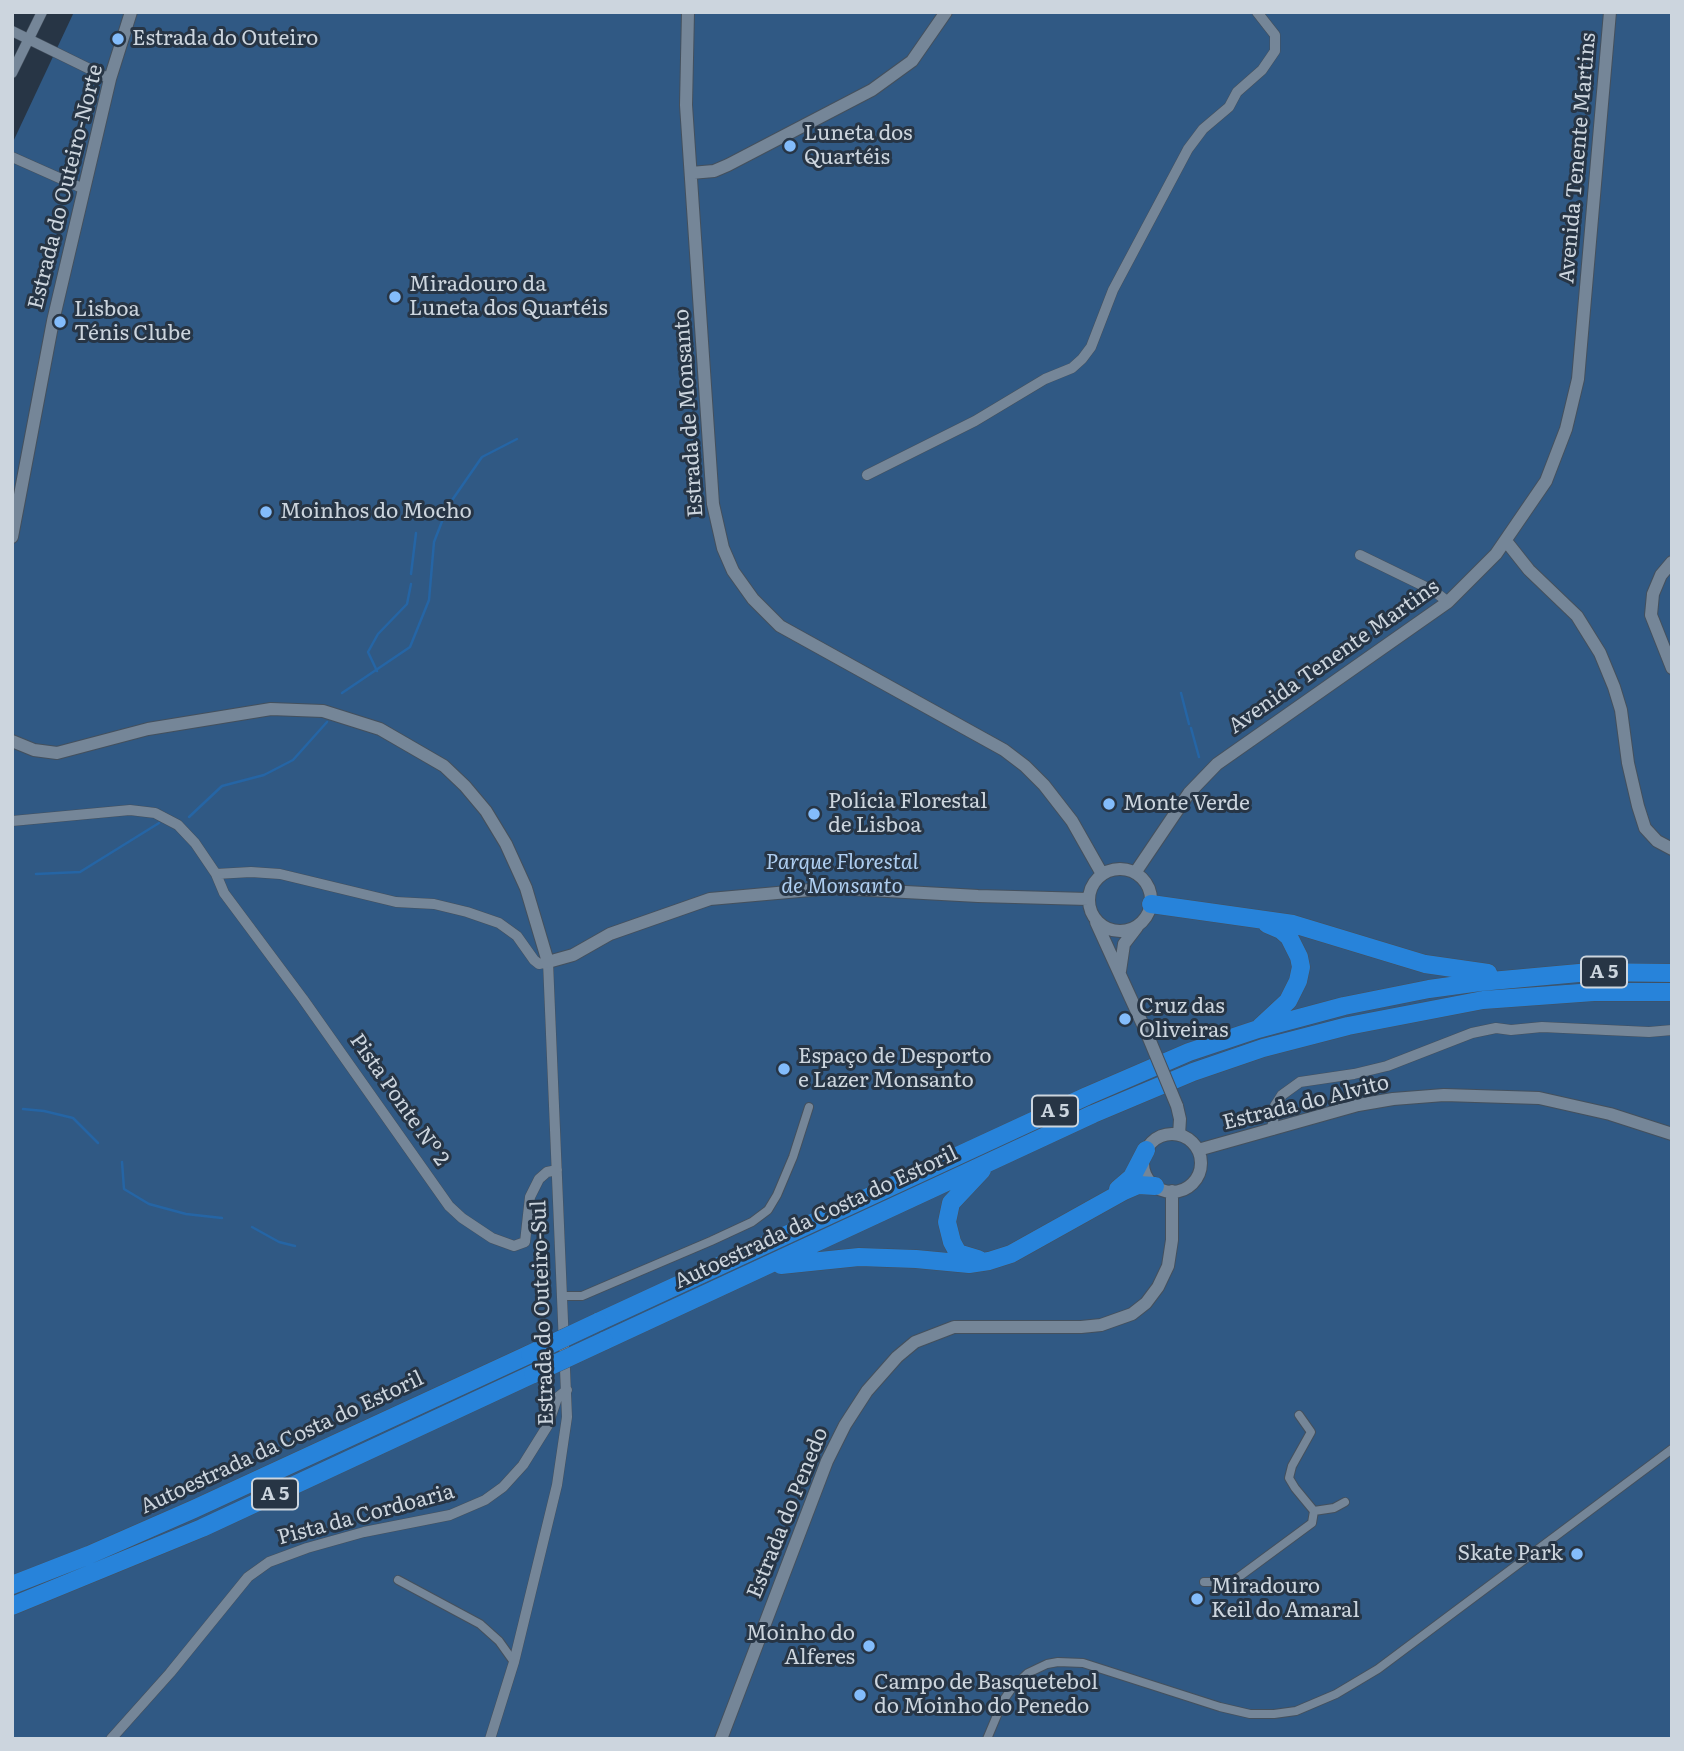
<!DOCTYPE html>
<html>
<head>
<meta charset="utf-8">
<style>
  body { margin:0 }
  #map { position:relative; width:1684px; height:1751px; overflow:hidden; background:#273545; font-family:Literata,serif }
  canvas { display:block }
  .frame { position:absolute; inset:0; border:14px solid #ccd5de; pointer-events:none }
</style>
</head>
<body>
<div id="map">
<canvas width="1684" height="1751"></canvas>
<div class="frame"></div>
</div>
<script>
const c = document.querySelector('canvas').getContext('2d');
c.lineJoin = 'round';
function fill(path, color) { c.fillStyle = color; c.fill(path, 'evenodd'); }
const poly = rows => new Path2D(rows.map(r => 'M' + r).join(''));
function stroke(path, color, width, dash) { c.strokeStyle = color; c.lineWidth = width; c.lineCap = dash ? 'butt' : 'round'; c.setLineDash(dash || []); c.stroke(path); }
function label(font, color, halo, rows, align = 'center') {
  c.font = font + ' Literata,serif'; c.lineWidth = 6; c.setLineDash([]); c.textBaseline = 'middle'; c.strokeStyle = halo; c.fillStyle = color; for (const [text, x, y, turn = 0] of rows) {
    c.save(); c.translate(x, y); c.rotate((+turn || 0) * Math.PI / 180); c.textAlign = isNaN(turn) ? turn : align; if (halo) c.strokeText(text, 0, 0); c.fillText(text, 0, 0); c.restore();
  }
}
fill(poly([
  [74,12,1672,12,1672,1739,12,1739,12,144]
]), '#305984');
stroke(poly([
  [411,574,416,533],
  [377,671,368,652,378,634,407,604,411,584],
  [342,693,410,647,429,600,434,542,448,506,482,457,517,439],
  [1181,693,1189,724],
  [1191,728,1199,757],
  [189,817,222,786,264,775,293,760,327,722],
  [36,874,80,872,159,823],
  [23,1109,44,1111,73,1118,98,1143],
  [122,1162,124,1189,149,1204,186,1214,222,1218],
  [252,1227,279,1242,295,1246]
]), '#2565a5', 2.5);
const pedestrian = poly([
  [564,1296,582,1296,603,1287,711,1241,752,1222,768,1210,777,1195,793,1157,809,1107],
  [1299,1415,1311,1432,1292,1466,1289,1478,1295,1488,1314,1511,1334,1508,1345,1502],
  [398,1580,480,1624,499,1641,514,1662],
  [1204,1582,1232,1582,1312,1523,1314,1511],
  [987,1739,1003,1701,1012,1688,1028,1673,1047,1664,1058,1662,1083,1663,1220,1707,1250,1714,1274,1714,1296,1711,1336,1694,1378,1669,1672,1449]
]);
const minor = poly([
  [12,31,110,79],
  [12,73,42,12],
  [12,157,84,189],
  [867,475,975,421,1045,379,1072,368,1082,359,1091,347,1113,290,1188,149,1203,129,1229,107,1237,92,1262,70,1275,51,1275,35,1257,12],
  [1360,555,1434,591,1448,602],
  [12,821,130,810,155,813,178,825,195,843,216,874,224,893,303,999,449,1206,462,1218,492,1238,514,1246,525,1242,530,1197,539,1179,547,1172,557,1170],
  [216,874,251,872,280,874,396,902,434,904,467,912,499,923,517,936,534,960,539,964,548,962,567,1417,557,1485,514,1662,490,1739],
  [1272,1130,1275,1106,1282,1095,1300,1082,1354,1074,1387,1066,1472,1033,1496,1028,1511,1030,1542,1027,1649,1032,1672,1030],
  [111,1739,170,1673,248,1577,269,1562,307,1548,364,1532,450,1515,485,1500,503,1487,523,1465,548,1425,557,1398,567,1390]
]);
const tertiary = poly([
  [688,12,686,105,713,504,723,548,733,571,753,599,780,626,1004,750,1025,766,1044,785,1072,821,1102,874],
  [691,173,714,171,728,165,872,90,912,61,946,12],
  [12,537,53,321,110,79,131,12],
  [1506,541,1529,570,1577,616,1600,653,1614,687,1621,710,1628,763,1638,806,1645,828,1657,841,1672,849],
  [1672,562,1661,575,1653,594,1651,615,1672,668],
  [12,741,34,750,57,753,148,729,271,709,323,711,380,729,444,766,465,786,486,811,506,844,526,888,548,962,573,955,610,934,710,899,833,888,978,896,1088,899],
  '1089 900a31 31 0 1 1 62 0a31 31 0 1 1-62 0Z',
  [1135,873,1189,793,1217,764,1448,602,1496,554,1546,481,1566,429,1578,379,1610,12],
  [1096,922,1148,1036],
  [1120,971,1124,944,1137,927],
  [1177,1106,1180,1119,1179,1135],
  '1143 1163a29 29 0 1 1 58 0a29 29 0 1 1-58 0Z',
  [1198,1150,1358,1105,1393,1099,1444,1095,1539,1098,1610,1114,1672,1134],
  [721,1739,827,1461,845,1425,867,1391,897,1357,915,1342,954,1327,1081,1327,1101,1325,1132,1314,1146,1303,1158,1287,1168,1266,1172,1240,1172,1191]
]);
const motorway = poly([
  [1151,904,1293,924,1425,964,1488,973],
  [1260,1027,1288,1001,1298,981,1301,967,1299,957,1289,937,1281,930,1267,924],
  [1118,1189,1132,1177,1146,1150],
  [978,1259,958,1253,952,1242,947,1222,951,1203,982,1170],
  [781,1265,859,1257,916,1259,969,1264,989,1261,1011,1254,1124,1191,1138,1185,1155,1186],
  [598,1322,1087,1096,1189,1052,1258,1029,1344,1006,1429,989,1480,982,1590,972,1672,973],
  [604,1341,1093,1114,1193,1072,1263,1048,1348,1026,1483,1000,1594,992,1672,992],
  [12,1585,89,1555,194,1509,530,1354],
  [12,1606,202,1528,533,1374]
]);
stroke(pedestrian, '#44505d', 10);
stroke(minor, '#44505d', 11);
stroke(tertiary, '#44505d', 14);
stroke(motorway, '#44505d', 19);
stroke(pedestrian, '#758698', 8);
stroke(minor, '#758698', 10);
stroke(tertiary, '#758698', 12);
stroke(motorway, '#2783da', 18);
const tertiaryBridge = poly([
  [1148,1036,1177,1106]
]);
const motorwayBridge = poly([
  [530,1354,598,1322],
  [533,1374,604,1341]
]);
stroke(tertiaryBridge, '#44505d', 14, []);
stroke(motorwayBridge, '#44505d', 19, []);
stroke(tertiaryBridge, '#758698', 12);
stroke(motorwayBridge, '#2783da', 18);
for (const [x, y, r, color] of [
  [118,39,7,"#83bcfb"],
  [790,146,7,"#83bcfb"],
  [395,297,7,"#83bcfb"],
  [60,322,7,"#83bcfb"],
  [266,512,7,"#83bcfb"],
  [1109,804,7,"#83bcfb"],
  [814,814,7,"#83bcfb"],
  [1125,1019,7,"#83bcfb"],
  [784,1069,7,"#83bcfb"],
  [1577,1554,7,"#83bcfb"],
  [1197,1599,7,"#83bcfb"],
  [869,1646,7,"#83bcfb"],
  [860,1695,7,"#83bcfb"]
]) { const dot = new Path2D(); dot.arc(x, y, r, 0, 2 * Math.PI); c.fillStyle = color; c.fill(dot); stroke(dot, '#273545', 2.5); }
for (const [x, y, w] of [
  [1604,972,46],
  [1055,1111,46],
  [275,1494,46]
]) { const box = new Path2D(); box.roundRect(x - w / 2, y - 15.5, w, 31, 5); c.fillStyle = '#273545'; c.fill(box); stroke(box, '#ccd5de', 2); }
label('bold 19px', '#ccd5de', null, [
  ["A 5",1604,972],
  ["A 5",1055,1111],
  ["A 5",275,1494]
]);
label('21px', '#ccd5de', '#273545', [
  ["Estrada do Outeiro",132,39],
  ["Luneta dos",804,134],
  ["Quartéis",804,158],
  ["Miradouro da",409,285],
  ["Luneta dos Quartéis",409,309],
  ["Lisboa",74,310],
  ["Ténis Clube",74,334],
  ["Moinhos do Mocho",280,512],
  ["Polícia Florestal",828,802],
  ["de Lisboa",828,826],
  ["Monte Verde",1123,804],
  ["Cruz das",1139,1007],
  ["Oliveiras",1139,1031],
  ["Espaço de Desporto",798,1057],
  ["e Lazer Monsanto",798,1081],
  ["Skate Park",1563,1554,"right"],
  ["Miradouro",1211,1587],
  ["Keil do Amaral",1211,1611],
  ["Moinho do",855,1634,"right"],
  ["Alferes",855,1658,"right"],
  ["Campo de Basquetebol",874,1683],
  ["do Moinho do Penedo",874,1707]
], 'left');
label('21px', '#ccd5de', '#273545', [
  ["Avenida Tenente Martins",1578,158,-85],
  ["Estrada do Outeiro-Norte",66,187,-76],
  ["Estrada de Monsanto",689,413,-94],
  ["Avenida Tenente Martins",1334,657,-35],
  ["Pista Ponte Nº 2",399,1100,55],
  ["Estrada do Alvito",1306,1103,-14],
  ["Autoestrada da Costa do Estoril",816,1218,-25],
  ["Estrada do Outeiro-Sul",543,1313,-92],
  ["Autoestrada da Costa do Estoril",282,1443,-25],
  ["Estrada do Penedo",788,1513,-68],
  ["Pista da Cordoaria",366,1515,-15]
]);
label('italic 21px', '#aecef1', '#273545', [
  ["Parque Florestal",842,863],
  ["de Monsanto",842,887]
]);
</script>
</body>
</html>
